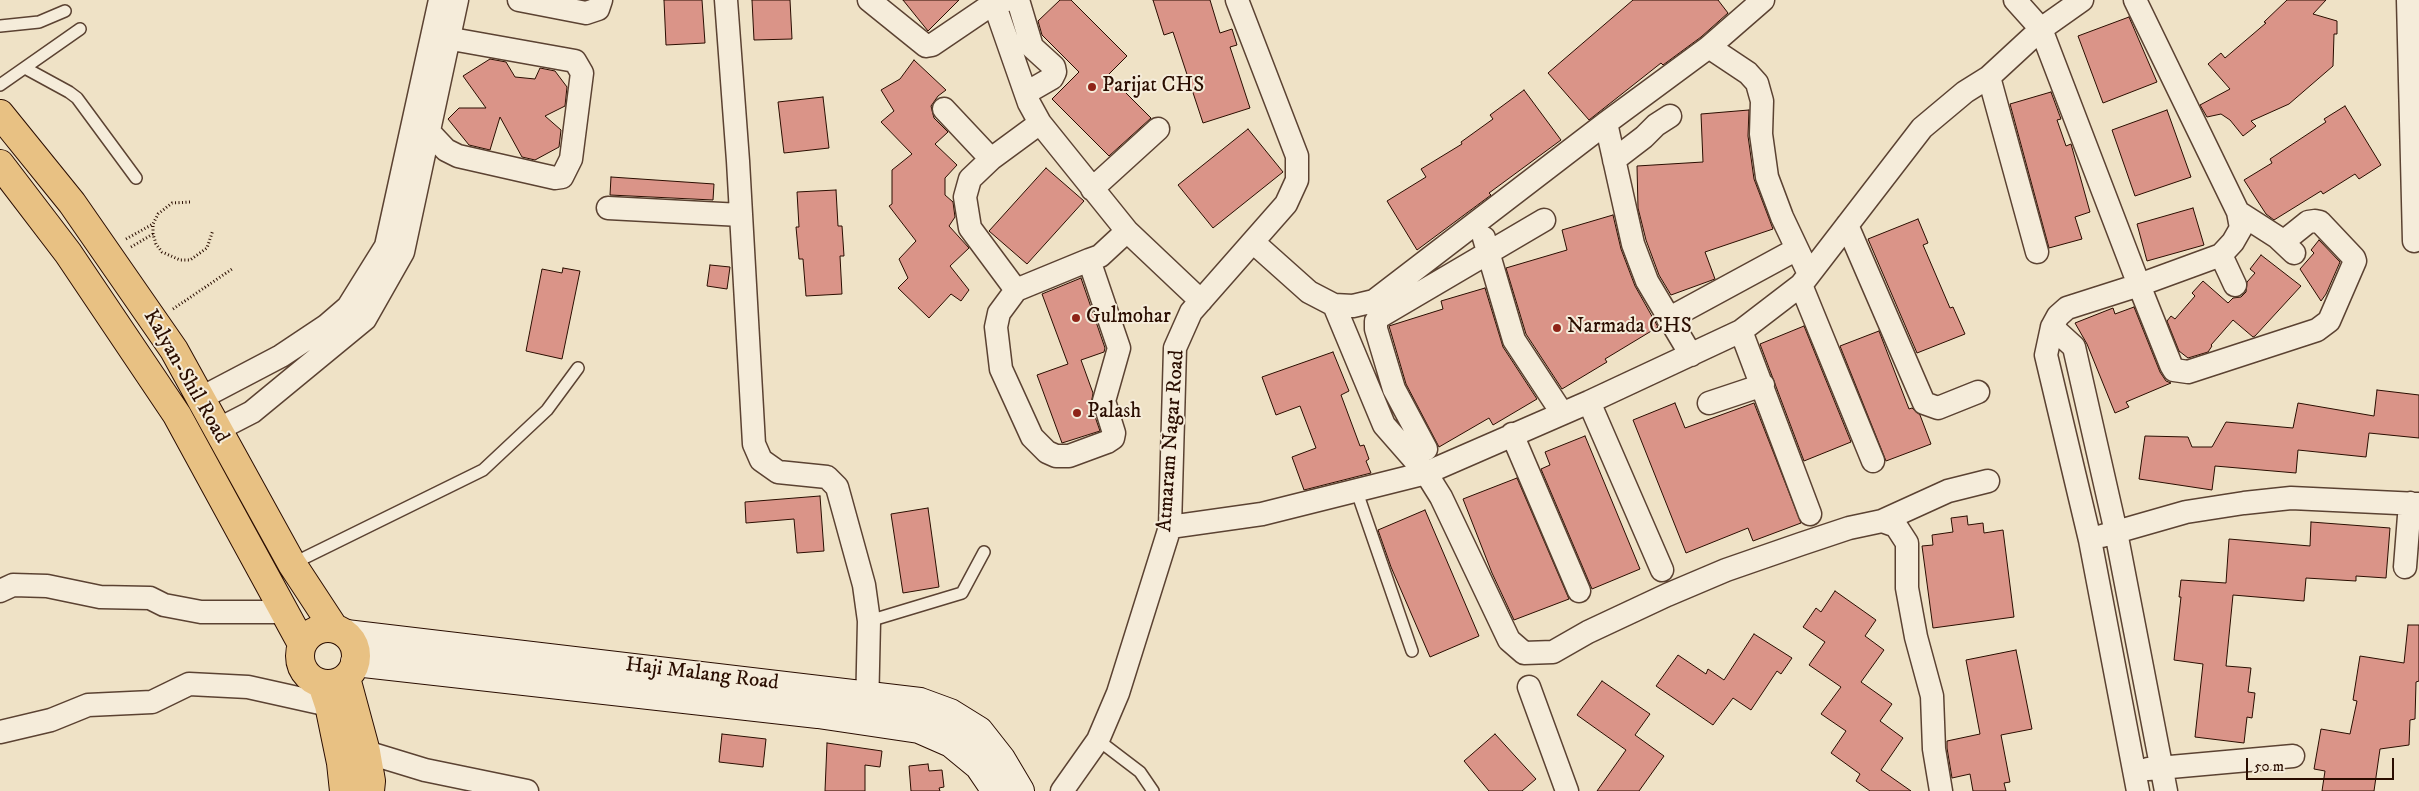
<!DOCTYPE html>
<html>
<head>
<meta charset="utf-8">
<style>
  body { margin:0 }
  #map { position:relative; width:2419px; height:791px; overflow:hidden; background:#efe2c6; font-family:"IM FELL DW Pica",serif }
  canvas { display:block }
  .scale { position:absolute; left:2246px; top:758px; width:148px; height:22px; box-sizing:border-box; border:2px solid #2a0d00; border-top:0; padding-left:6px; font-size:15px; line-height:18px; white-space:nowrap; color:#2a0d00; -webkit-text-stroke:4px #f5ecda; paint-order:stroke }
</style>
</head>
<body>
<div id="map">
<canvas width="2419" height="791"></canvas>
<div class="scale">50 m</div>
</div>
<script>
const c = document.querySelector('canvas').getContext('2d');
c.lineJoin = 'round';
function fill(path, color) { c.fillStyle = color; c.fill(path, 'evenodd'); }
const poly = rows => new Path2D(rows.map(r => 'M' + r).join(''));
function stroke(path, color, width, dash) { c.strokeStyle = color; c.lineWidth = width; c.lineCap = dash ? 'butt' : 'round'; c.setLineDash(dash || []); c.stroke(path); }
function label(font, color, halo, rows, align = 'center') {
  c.font = font + ' "IM FELL DW Pica",serif'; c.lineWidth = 4; c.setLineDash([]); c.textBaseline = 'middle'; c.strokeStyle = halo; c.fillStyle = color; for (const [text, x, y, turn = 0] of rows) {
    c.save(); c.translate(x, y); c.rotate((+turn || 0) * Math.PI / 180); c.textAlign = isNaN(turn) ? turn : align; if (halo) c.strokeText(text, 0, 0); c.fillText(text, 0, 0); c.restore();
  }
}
const building = poly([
  [664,0,702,0,705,43,666,45,664,0],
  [752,0,790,0,792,39,754,40,752,0],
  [903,0,959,0,928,31,903,0],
  [1060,0,1071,0,1127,56,1108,75,1151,118,1109,156,1052,99,1079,72,1042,35,1038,21,1060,0],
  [1153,0,1210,0,1220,33,1232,29,1237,45,1230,47,1250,108,1203,123,1173,32,1164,35,1153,0],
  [1633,0,1718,0,1728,13,1701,37,1663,65,1661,63,1589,120,1548,73,1633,0],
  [2287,0,2326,0,2313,14,2337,21,2337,34,2334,34,2333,66,2289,104,2251,121,2256,126,2243,136,2230,120,2221,114,2207,117,2200,105,2230,89,2208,64,2221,53,2225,58,2266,23,2264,22,2287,0],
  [2129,17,2157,82,2103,103,2078,36,2129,17],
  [490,59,506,62,515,77,535,79,540,68,555,71,567,87,565,106,545,116,561,130,559,147,535,160,522,157,500,117,490,150,469,145,448,119,459,108,486,108,463,76,490,59],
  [914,60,946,90,938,96,931,106,934,118,948,132,935,144,957,165,945,178,945,195,953,202,955,217,949,226,969,248,950,266,969,290,961,301,951,294,929,318,898,288,908,278,899,259,916,241,889,206,892,204,892,170,912,154,881,122,894,111,881,90,900,79,914,60],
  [1524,90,1561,140,1489,193,1491,195,1417,250,1387,201,1426,177,1421,169,1462,144,1461,142,1493,119,1490,115,1524,90],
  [2051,92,2061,119,2057,120,2066,146,2071,144,2090,212,2075,217,2082,239,2049,248,2010,104,2051,92],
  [823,97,829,148,784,153,778,102,823,97],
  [2345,106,2381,165,2359,179,2355,174,2323,194,2321,191,2274,220,2266,214,2244,180,2272,163,2270,159,2326,122,2324,119,2345,106],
  [1749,110,1748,136,1754,179,1773,229,1705,252,1715,279,1671,295,1659,275,1646,240,1638,208,1637,166,1703,162,1701,114,1749,110],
  [2167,110,2191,177,2135,196,2112,130,2167,110],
  [1248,129,1283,172,1213,228,1178,185,1248,129],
  [1046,168,1084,201,1027,264,989,231,1046,168],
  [611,177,714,184,713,200,610,195,611,177],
  [836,190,838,226,842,226,844,256,840,256,842,294,806,296,803,259,799,259,796,227,799,227,797,192,836,190],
  [2193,208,2204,245,2147,261,2137,224,2193,208],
  [1613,215,1621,249,1635,286,1658,327,1605,359,1607,362,1562,389,1526,334,1506,268,1567,250,1562,230,1613,215],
  [1918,219,1928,243,1923,245,1950,308,1953,307,1965,334,1917,353,1868,239,1918,219],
  [2319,240,2340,262,2326,294,2321,301,2300,269,2314,253,2311,250,2319,240],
  [2261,255,2301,286,2255,336,2253,337,2233,320,2211,345,2212,346,2208,352,2188,358,2179,351,2167,321,2171,316,2175,319,2195,296,2192,293,2203,281,2228,303,2233,298,2241,297,2246,292,2247,282,2255,273,2250,269,2261,255],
  [710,265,730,267,727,289,707,286,710,265],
  [563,268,580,271,562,359,526,351,542,269,562,273,563,268],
  [1081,278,1105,348,1104,352,1081,360,1093,393,1091,405,1100,431,1062,443,1037,375,1068,364,1042,294,1081,278],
  [1485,288,1503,347,1537,399,1493,425,1489,418,1439,447,1406,384,1389,326,1443,309,1441,301,1485,288],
  [2134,307,2160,372,2166,381,2171,383,2126,402,2129,407,2115,413,2087,344,2075,323,2113,308,2115,314,2134,307],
  [1804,326,1851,442,1804,461,1760,344,1804,326],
  [1879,331,1909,409,1912,408,1920,415,1931,444,1886,461,1840,346,1879,331],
  [1333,352,1349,391,1341,395,1360,446,1364,445,1369,459,1366,461,1371,473,1304,490,1292,457,1316,448,1300,406,1276,415,1262,377,1333,352],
  [2377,390,2419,395,2419,438,2369,433,2366,457,2298,450,2296,473,2215,466,2212,490,2139,479,2145,436,2188,437,2192,447,2212,447,2226,422,2293,428,2298,403,2374,416,2377,390],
  [1675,403,1685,428,1754,403,1801,523,1753,541,1748,528,1686,553,1633,420,1675,403],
  [1585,436,1640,569,1592,589,1541,469,1550,465,1545,452,1585,436],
  [1517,478,1569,599,1514,620,1492,573,1463,499,1517,478],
  [820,496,824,551,797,553,794,519,746,523,745,502,820,496],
  [928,508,939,587,903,593,891,514,928,508],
  [1425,510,1479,636,1430,657,1391,567,1378,530,1425,510],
  [1967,516,1968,525,1983,523,1984,533,2003,530,2014,617,1933,628,1922,546,1933,545,1932,535,1953,532,1951,518,1967,516],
  [2311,522,2390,528,2386,578,2356,576,2356,581,2306,578,2304,601,2233,595,2226,666,2251,668,2248,692,2255,693,2252,718,2247,717,2244,743,2195,737,2203,664,2174,660,2181,597,2179,597,2181,580,2226,583,2229,539,2310,546,2311,522],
  [1835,591,1876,620,1865,636,1884,650,1861,682,1892,704,1880,721,1903,738,1881,770,1911,791,1870,791,1856,781,1860,774,1831,753,1846,731,1821,714,1841,687,1809,665,1825,642,1803,627,1816,608,1821,612,1835,591],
  [2408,625,2419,625,2419,681,2416,682,2415,719,2410,720,2409,745,2380,749,2374,791,2322,791,2325,771,2314,769,2321,729,2350,734,2357,701,2353,700,2360,656,2404,663,2408,625],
  [1754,634,1792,658,1781,674,1777,671,1751,710,1733,698,1713,725,1656,686,1678,655,1706,674,1708,669,1724,680,1754,634],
  [2016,650,2032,729,2001,735,2010,782,2004,783,2006,791,1973,791,1970,774,1952,778,1947,748,1947,741,1980,734,1966,660,2016,650],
  [1602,681,1650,714,1635,735,1664,756,1639,791,1597,791,1626,750,1577,715,1602,681],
  [722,734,766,739,763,767,719,762,722,734],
  [1495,734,1536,779,1522,791,1489,791,1464,761,1495,734],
  [827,743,882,751,880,767,865,765,865,791,825,791,827,743],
  [928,764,929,771,942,770,944,787,939,788,940,791,911,791,909,766,928,764]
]);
fill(building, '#da9488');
stroke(building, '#2a0d00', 1);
const lane = poly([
  [0,26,39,22,65,11],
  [25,68,69,92,77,98,136,178],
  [0,85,80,29],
  [1357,492,1412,651],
  [292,564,483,470,547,410,578,368],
  [869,621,962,593,984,552],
  [1098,740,1140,772,1153,791]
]);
const street = poly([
  [519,0,586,13,598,9,601,0],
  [726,0,738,161,754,444,761,460,778,472,827,477,837,487,864,585,869,621,867,711],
  [869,0,926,46,932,45,994,3,1007,0],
  [993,0,1029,103,1040,123,1127,231,1201,301],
  [1018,0,1032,47,1054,67,1055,72,1052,78,1026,93],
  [2015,0,2041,29,2139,285,2067,308,2058,316,2052,327,2046,355,2090,540,2138,791],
  [2135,0,2238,212,2241,228,2233,242,2221,255,2139,285,2171,365,2174,370,2188,372,2317,330,2329,321,2355,261,2354,258,2320,222,2315,221,2308,222,2283,242],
  [2408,0,2414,241],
  [1709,47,1748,73,1757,83,1762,101,1761,134,1767,177,1782,217,1809,274],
  [1989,77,2037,252],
  [944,109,991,159],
  [1606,123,1633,244,1647,281,1691,355],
  [416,130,431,134,446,150,458,156,555,178,562,177,571,159,582,73,575,61,435,36],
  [1614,160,1644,137,1656,125,1670,116],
  [1092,189,1158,129],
  [608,208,741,215],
  [2238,212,2277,237,2294,253],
  [1847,225,1924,403,1938,408,1978,392],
  [1484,238,1514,340,1562,413],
  [1253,242,1309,292,1334,305,1353,306,1374,301,1606,123,1709,47,1763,0],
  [2221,255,2235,285],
  [1089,260,1119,348,1104,401,1114,433,1113,438,1107,442,1069,456,1056,456,1047,452,1032,437,1001,369,996,327,999,313,1016,290,1089,260,1100,256,1127,231],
  [1801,285,1873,461],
  [1016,290,970,228,965,197,970,179,991,159,1040,123],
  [1334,305,1384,425,1426,473,1441,497,1509,640,1524,653,1553,652,1588,632,1667,595,1726,570,1801,544,1849,528,1882,521,1896,526,1907,543,1907,588,1916,637,1932,696,1934,749,1941,791],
  [1668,319,1797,249],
  [2052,327,2074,347,2116,532,2166,791],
  [1741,331,1810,514],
  [201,398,281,356,326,326,348,307,386,246,440,0],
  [1589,402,1662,570],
  [1709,403,1763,385],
  [217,430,252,412,365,319,403,252,457,0],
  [1512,434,1579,591],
  [1426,449,1394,389,1376,329,1376,321,1379,317,1544,220],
  [1882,521,1948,491,1988,481],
  [1170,527,1262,514,1426,473,1589,402,1741,331,1801,285,1922,128,1965,92,1989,77,2041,29,2082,0],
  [2102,536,2186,512,2244,503,2291,498,2419,504],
  [2405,567,2410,503],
  [0,591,13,585,47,586,100,597,150,598,164,605,201,612,287,612],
  [1529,687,1567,791],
  [0,732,51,720,88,705,152,702,189,684,248,687,329,705],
  [366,752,425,770,527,791],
  [2148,769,2293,756],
  [1062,791,1098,740,1118,693,1170,527,1175,348,1191,312,1286,204,1297,180,1297,156,1237,0]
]);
const secondary = poly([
  [346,634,920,702,950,713,979,731,1001,759,1020,791],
  [355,662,818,714,919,729,951,743,979,766,996,791]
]);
const primary = poly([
  [0,114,72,203,174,350,292,564,334,628],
  [0,164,68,253,177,415,302,644],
  '300 656a28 28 0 1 1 56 0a28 28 0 1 1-56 0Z',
  [346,678,366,752,371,781,370,791],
  [322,684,329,705,341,763,344,791]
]);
stroke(lane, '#5b4232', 14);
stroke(street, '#5b4232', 25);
stroke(secondary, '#2a0d00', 30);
stroke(primary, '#2a0d00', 30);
stroke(poly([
  [190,202,172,203,158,214,153,224,153,234,156,244,162,252,180,260,190,260,207,248,213,230],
  [126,239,153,224],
  [131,247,153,234],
  [173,309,232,269]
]), '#2a0d00', 3, [1, 2.5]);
stroke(lane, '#f5ecda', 11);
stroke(street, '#f5ecda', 22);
stroke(secondary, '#f5ecda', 28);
stroke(primary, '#e8c183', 28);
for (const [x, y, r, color] of [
  [1092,87,5,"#8f2418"],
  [1076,318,5,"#8f2418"],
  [1557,328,5,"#8f2418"],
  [1077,413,5,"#8f2418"]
]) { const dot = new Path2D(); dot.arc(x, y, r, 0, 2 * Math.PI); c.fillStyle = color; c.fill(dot); stroke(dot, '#f5ecda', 2); }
label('21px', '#2a0d00', '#f5ecda', [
  ["Parijat CHS",1102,87],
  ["Gulmohar",1086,318],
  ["Narmada CHS",1567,328],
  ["Palash",1087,413]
], 'left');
label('21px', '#2a0d00', '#f5ecda', [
  ["Kalyan-Shil Road",185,377,60],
  ["Atmaram Nagar Road",1172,441,-86],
  ["Haji Malang Road",702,675,7]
]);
</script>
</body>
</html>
